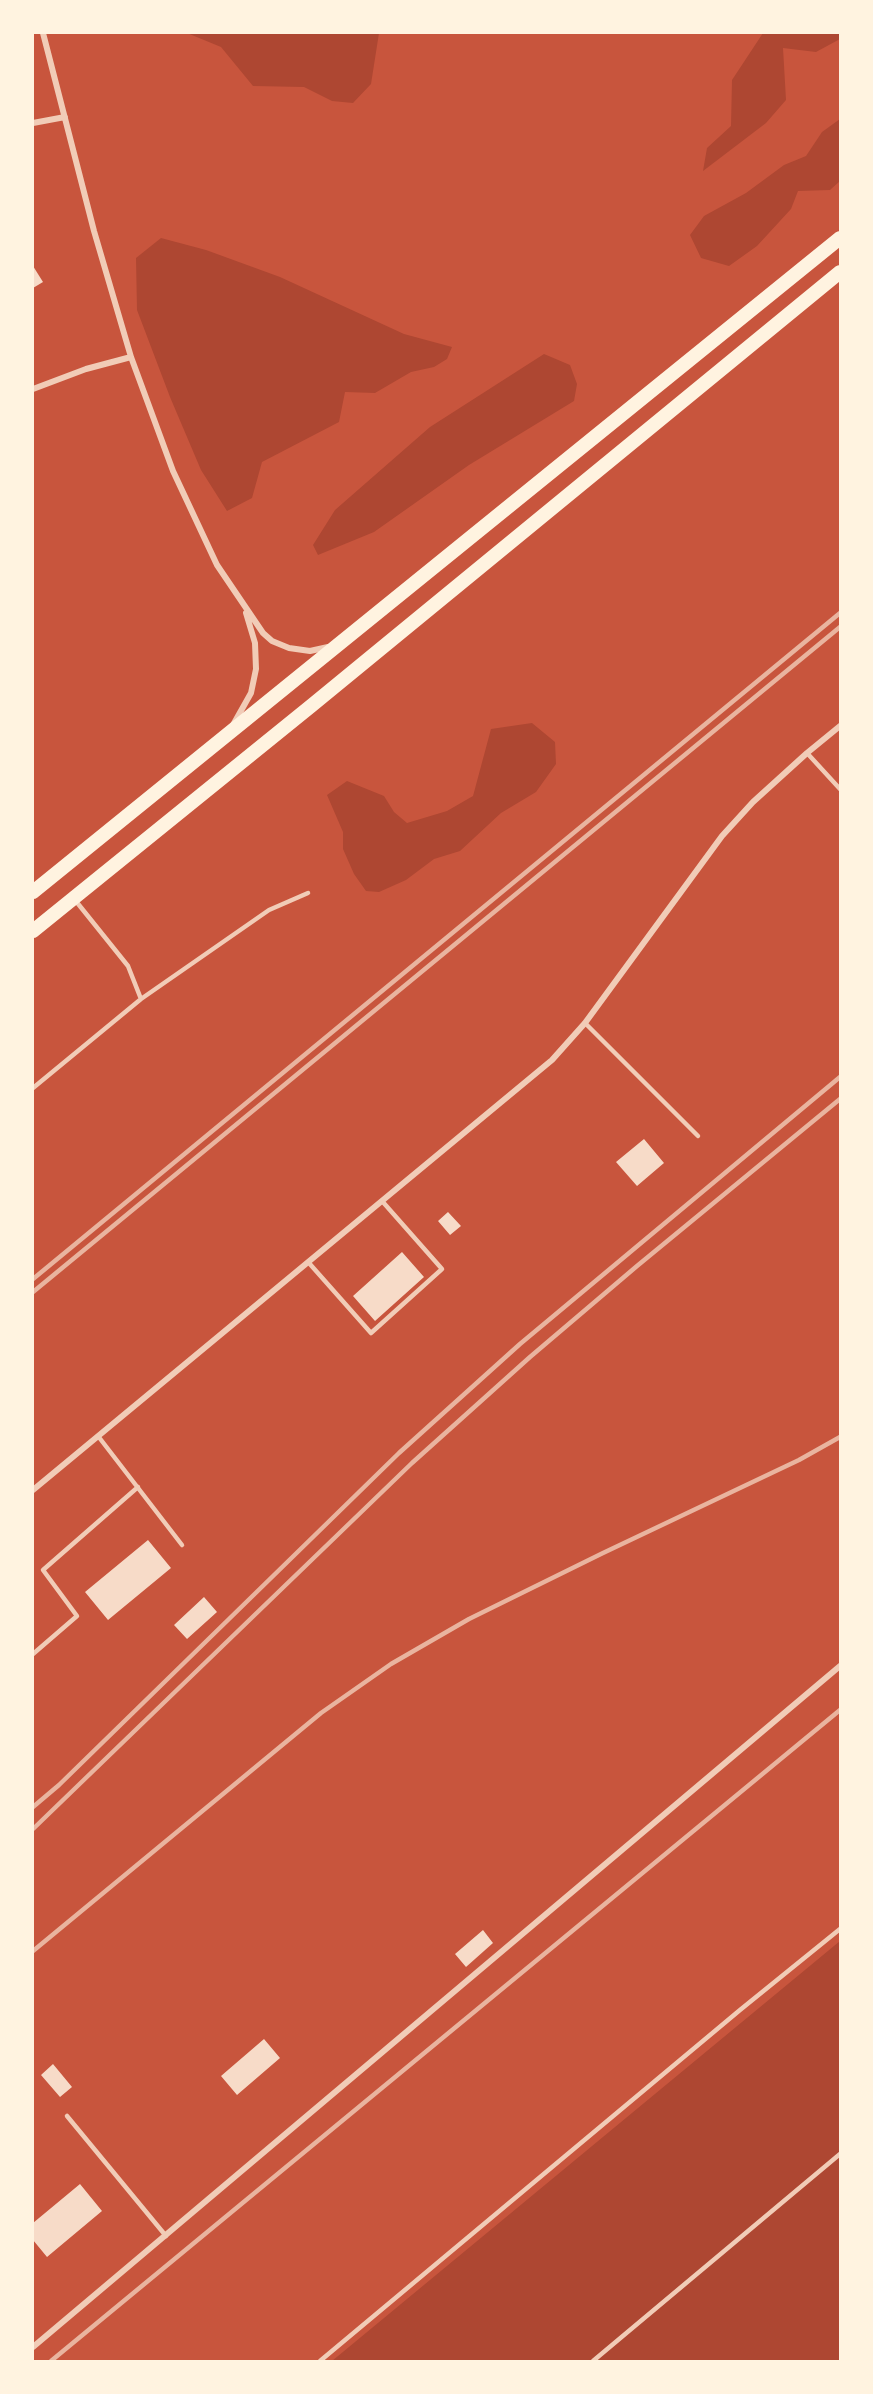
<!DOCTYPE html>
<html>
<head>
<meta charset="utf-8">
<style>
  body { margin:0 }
  #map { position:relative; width:873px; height:2394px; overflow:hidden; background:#c8553d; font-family:"Work Sans",sans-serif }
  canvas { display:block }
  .frame { position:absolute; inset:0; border:34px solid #fff3e0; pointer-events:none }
</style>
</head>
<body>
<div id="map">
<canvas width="873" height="2394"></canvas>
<div class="frame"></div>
</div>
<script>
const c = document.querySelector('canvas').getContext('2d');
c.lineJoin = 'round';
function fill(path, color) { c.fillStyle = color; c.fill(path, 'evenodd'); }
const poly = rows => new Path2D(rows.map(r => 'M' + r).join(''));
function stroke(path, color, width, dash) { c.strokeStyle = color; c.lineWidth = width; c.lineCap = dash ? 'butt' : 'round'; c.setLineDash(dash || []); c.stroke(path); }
fill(poly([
  [187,33,379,33,371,84,353,103,332,101,304,87,253,86,221,47],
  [763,33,840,33,840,39,816,52,783,48,786,100,766,123,703,171,707,148,731,126,732,80],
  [840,119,840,181,830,190,798,191,791,209,757,246,729,266,701,258,690,235,704,216,746,193,784,165,806,156,822,132],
  [161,238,206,250,280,277,404,334,452,347,447,359,434,367,411,372,375,393,345,392,339,422,262,462,252,498,227,511,201,470,170,397,137,310,136,258],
  [544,354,570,365,577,384,574,401,469,465,374,532,318,555,313,545,335,510,430,427],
  [532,723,555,742,556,764,536,792,501,813,460,851,434,859,406,880,379,892,366,891,354,874,343,849,343,832,327,795,347,781,384,796,394,812,407,823,447,811,473,796,491,729],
  [840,1941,840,2361,332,2361]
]), '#ae4732');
fill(poly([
  [33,266,43,282,33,288],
  [644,1139,664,1163,637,1186,616,1162],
  [448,1212,461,1226,450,1235,438,1221],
  [402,1252,424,1277,375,1321,353,1296],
  [148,1540,171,1568,108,1620,85,1592],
  [204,1597,217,1612,187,1639,174,1625],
  [483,1930,493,1943,466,1967,455,1954],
  [264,2039,280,2058,237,2095,221,2076],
  [53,2064,72,2087,60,2097,41,2075],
  [80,2184,102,2211,47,2257,33,2240,33,2223]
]), '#f7dbc8');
stroke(poly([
  [807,753,840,789],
  [75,900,128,966,141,999],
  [585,1023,698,1136],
  [33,1088,141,999,269,910,308,893],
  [309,1263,371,1333,442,1269,382,1201],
  [98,1436,182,1545],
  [33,1654,77,1616,43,1570,138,1487],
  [67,2116,166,2236],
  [320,2361,740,2010,840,1929],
  [593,2361,840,2154]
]), '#f1ccb7', 4.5);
stroke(poly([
  [43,33,94,231,131,357,173,471,217,565,263,633,272,641,289,648,310,651,328,647],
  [33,123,65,117],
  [33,389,86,369,131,357],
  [233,725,251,693,256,669,255,643,246,613],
  [33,1490,552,1060,585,1023,722,836,753,802,807,753,840,726],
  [33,2347,840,1666]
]), '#f1ccb7', 6);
stroke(poly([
  [33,892,840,238],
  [33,931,311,706,840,272]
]), '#fff3e0', 14);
stroke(poly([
  [33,1279,840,613],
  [33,1292,840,627],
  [33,1807,59,1785,399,1453,520,1344,840,1077],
  [33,1829,412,1463,530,1357,637,1266,840,1099],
  [33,1951,321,1713,391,1664,469,1619,603,1553,799,1460,840,1437],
  [51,2361,840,1710]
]), '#e9b49f', 4.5);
</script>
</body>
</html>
